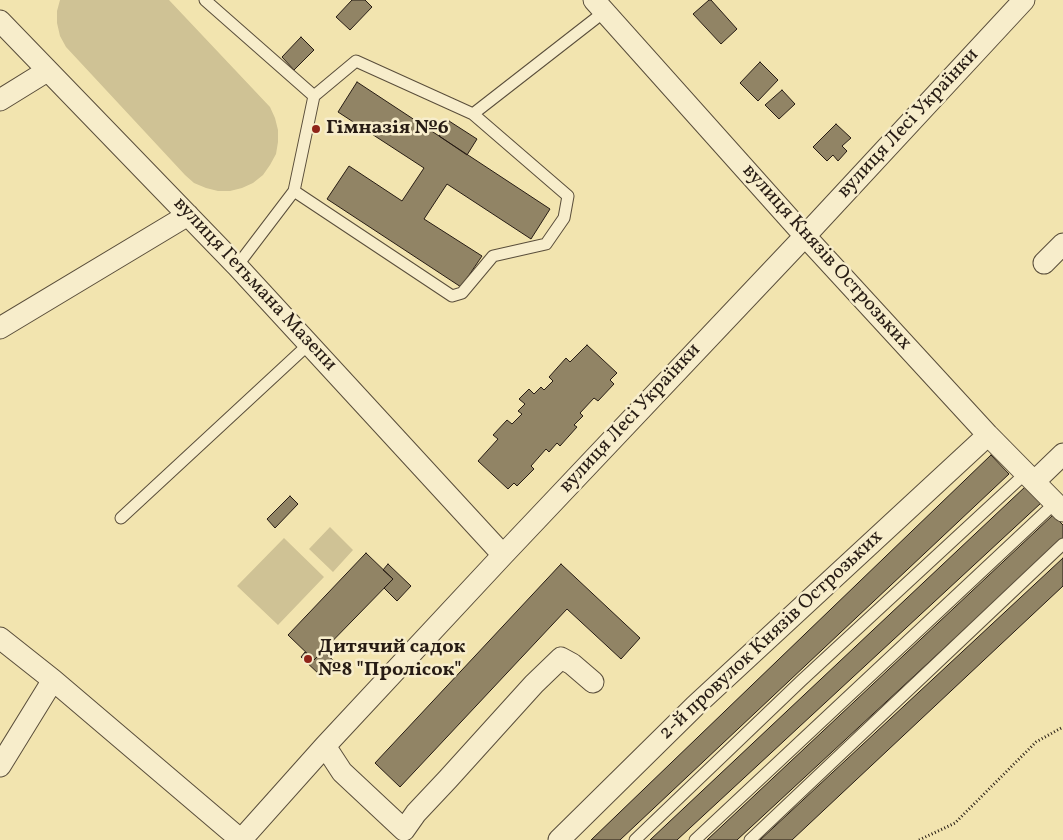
<!DOCTYPE html>
<html>
<head>
<meta charset="utf-8">
<style>
  body { margin:0 }
  canvas { display:block; background:#f2e4af }
</style>
</head>
<body>
<canvas width="1063" height="840"></canvas>
<script>
const c = document.querySelector('canvas').getContext('2d');
c.lineJoin = 'round';
function fill(path, color) { c.fillStyle = color; c.fill(path, 'evenodd'); }
const poly = rows => new Path2D(rows.map(r => 'M' + r).join(''));
function stroke(path, color, width, dash) { c.strokeStyle = color; c.lineWidth = width; c.lineCap = dash ? 'butt' : 'round'; c.setLineDash(dash || []); c.stroke(path); }
function label(font, color, halo, rows, align = 'center') {
  c.font = font + ' Vollkorn,serif'; c.lineWidth = 5; c.setLineDash([]); c.textBaseline = 'middle'; c.strokeStyle = halo; c.fillStyle = color; for (const [text, x, y, turn = 0] of rows) {
    c.save(); c.translate(x, y); c.rotate((+turn || 0) * Math.PI / 180); c.textAlign = isNaN(turn) ? turn : align; if (halo) c.strokeText(text, 0, 0); c.fillText(text, 0, 0); c.restore();
  }
}
fill(poly([
  [60,0,169,0,270,107,275,118,278,130,278,142,276,154,270,165,263,175,253,183,242,188,230,191,218,191,206,188,194,183,185,175,66,47,60,36,57,23,57,11],
  [330,527,353,550,333,572,309,549],
  [284,538,324,577,278,625,237,586]
]), '#cfc295');
const building = poly([
  [352,0,365,0,372,7,350,30,336,17,352,0],
  [709,0,711,0,737,29,721,44,693,14,709,0],
  [301,37,314,50,294,70,282,57,301,37],
  [760,62,778,80,758,101,740,83,760,62],
  [357,82,550,209,531,239,447,184,424,219,482,256,461,287,327,199,349,166,402,201,424,168,338,112,357,82],
  [782,90,795,104,779,119,765,105,782,90],
  [449,121,477,139,467,155,439,136,449,121],
  [836,124,851,138,842,146,847,151,838,161,833,155,827,161,813,147,836,124],
  [587,345,617,373,610,380,614,384,598,401,594,398,580,413,583,416,574,425,577,427,560,446,557,443,549,452,546,449,531,466,534,469,517,486,514,483,508,489,478,461,498,439,493,435,507,420,512,424,522,414,518,411,525,404,519,399,529,389,534,394,541,387,544,390,553,381,549,377,566,358,570,362,587,345],
  [991,455,1009,474,620,840,591,840,991,455],
  [1026,486,1041,503,677,840,650,840,1026,486],
  [290,496,298,504,275,528,267,519,290,496],
  [1053,515,1063,525,1063,538,737,840,707,840,1053,515],
  [366,553,393,579,314,660,288,635,366,553],
  [1063,558,1063,586,792,840,760,840,1063,558],
  [388,564,411,586,397,601,384,588,393,579,383,570,388,564],
  [561,564,640,638,621,659,567,609,400,787,375,763,561,564],
  [323,651,336,663,322,677,301,657,305,652,314,660,323,651]
]);
fill(building, '#918465');
stroke(building, '#271c14', 1);
const lane = poly([
  [205,0,314,96,294,191,237,266],
  [314,96,356,61,473,114,604,12],
  [294,191,452,296,462,293,493,256,546,244,564,218,568,196,473,114],
  [121,518,310,343],
  [635,840,801,681,1026,473],
  [695,840,1055,503],
  [750,840,1063,544]
]);
const street = poly([
  [594,0,805,236,988,435,1063,511],
  [0,21,237,266,503,555],
  [0,100,47,71],
  [1044,263,1063,244],
  [0,328,188,215],
  [1035,481,1063,454],
  [0,638,53,680,0,766],
  [53,680,241,840],
  [325,746,342,772,404,830,416,813,448,779,534,684,561,658,572,664,593,682],
  [241,840,325,746,503,555,805,236,1024,0],
  [559,840,695,706,988,435]
]);
stroke(lane, '#5a4e3b', 13);
stroke(street, '#5a4e3b', 23);
stroke(poly([
  [919,840,955,823,1036,742,1063,727]
]), '#271c14', 3, [1, 2.5]);
stroke(lane, '#f7edcb', 11);
stroke(street, '#f7edcb', 21);
for (const [x, y, r, color] of [
  [316,129,5,"#8f2418"],
  [308,659,5,"#8f2418"]
]) { const dot = new Path2D(); dot.arc(x, y, r, 0, 2 * Math.PI); c.fillStyle = color; c.fill(dot); stroke(dot, '#f7edcb', 2); }
label('20px', '#271c14', '#f7edcb', [
  ["вулиця Лесі Українки",909,124,-47],
  ["вулиця Князів Острозьких",826,258,48],
  ["вулиця Гетьмана Мазепи",254,285,47],
  ["вулиця Лесі Українки",631,419,-47],
  ["2-й провулок Князів Острозьких",772,636,-43]
]);
label('bold 20px', '#271c14', '#f7edcb', [
  ["Гімназія №6",326,129],
  ["Дитячий садок",318,648],
  ["№8 \"Пролісок\"",318,671]
], 'left');
</script>
</body>
</html>
